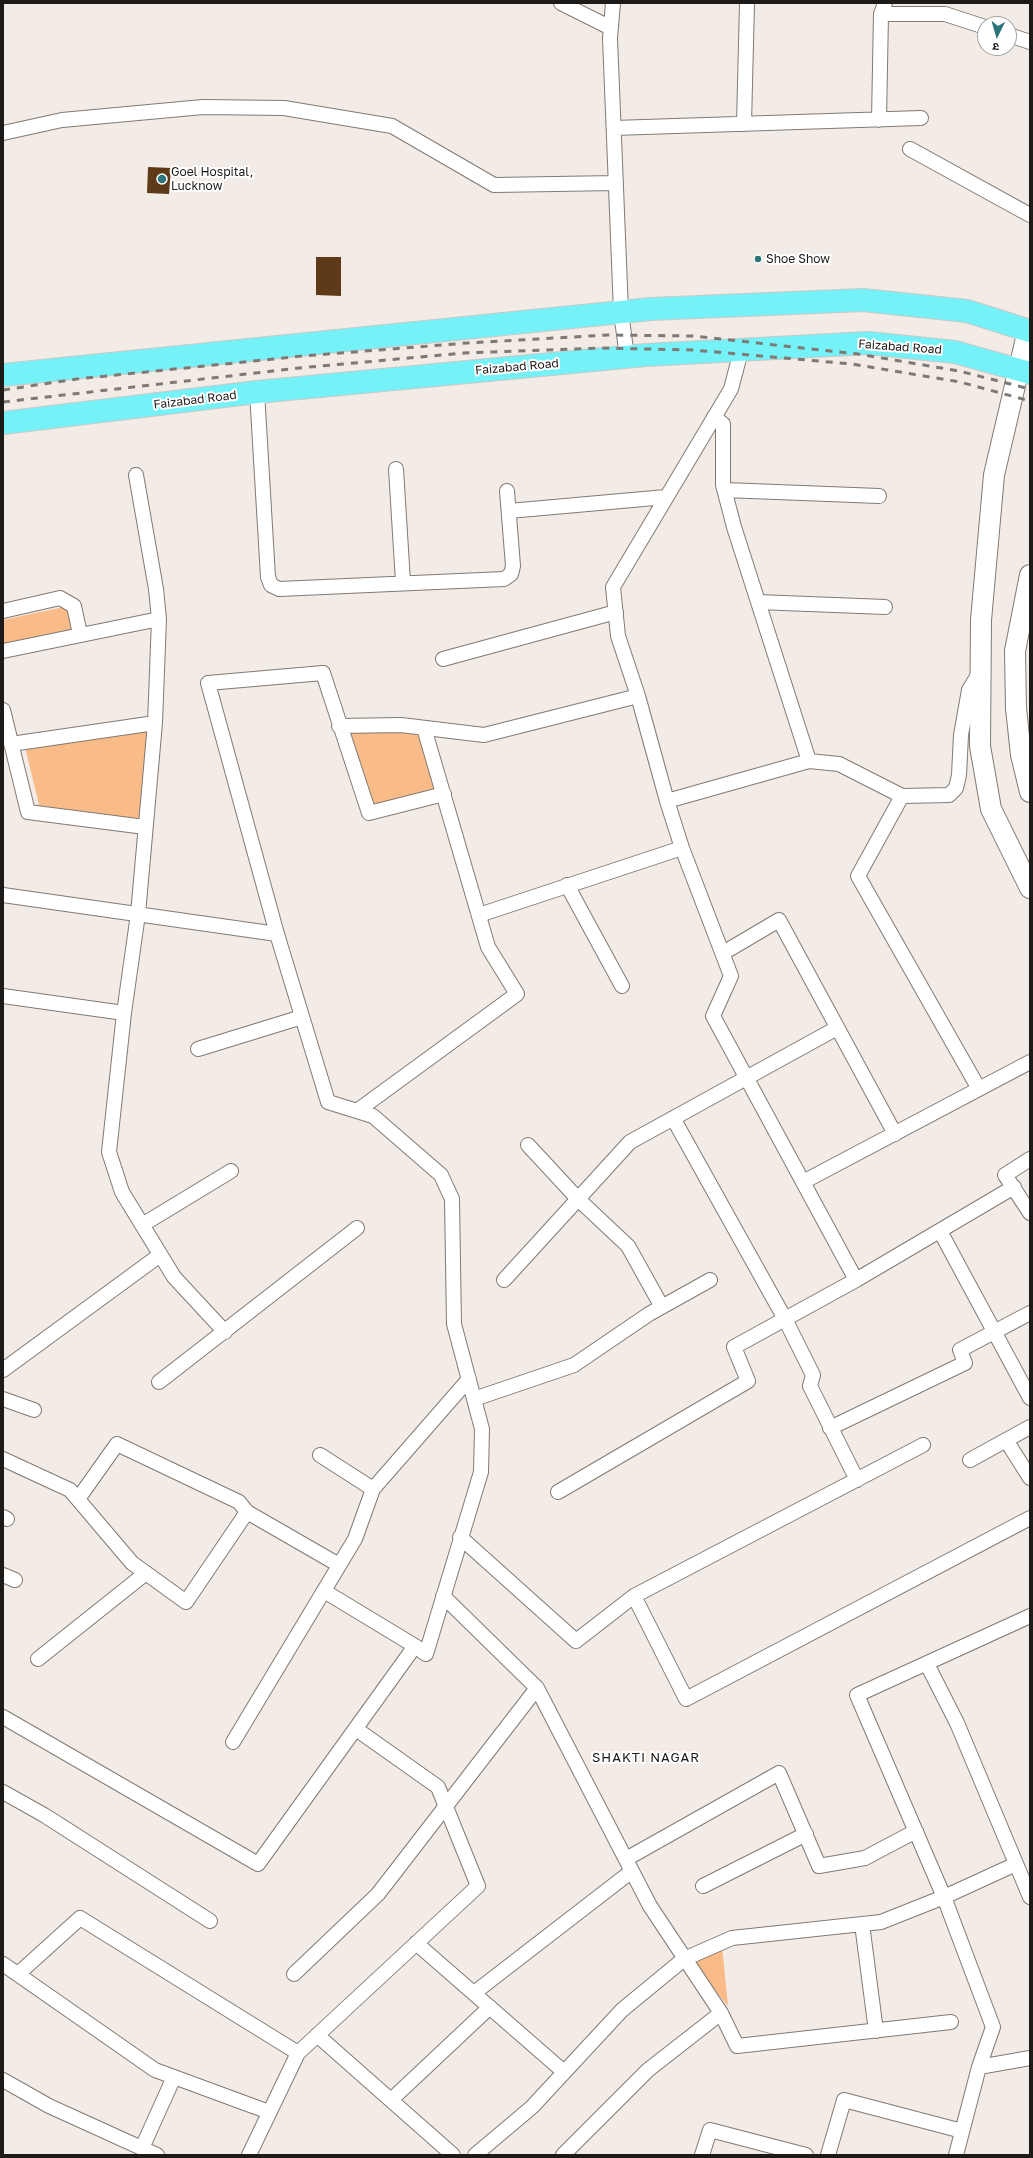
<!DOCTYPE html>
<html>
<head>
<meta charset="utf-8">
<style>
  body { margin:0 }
  #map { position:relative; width:1033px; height:2158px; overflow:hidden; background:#f3ebe5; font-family:"Golos Text","Noto Sans Devanagari",sans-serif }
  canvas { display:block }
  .frame { position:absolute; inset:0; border:4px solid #1d1a18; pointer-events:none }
  .north { position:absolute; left:977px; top:16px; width:40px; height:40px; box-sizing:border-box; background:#fff; border:1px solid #a5a3a3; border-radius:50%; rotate:185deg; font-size:11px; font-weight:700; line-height:16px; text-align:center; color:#1d1a18 }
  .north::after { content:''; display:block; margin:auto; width:14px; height:18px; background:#2c7679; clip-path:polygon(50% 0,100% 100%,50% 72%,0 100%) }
</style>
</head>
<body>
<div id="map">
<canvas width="1033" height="2158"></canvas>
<div class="frame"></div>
<div class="north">उ</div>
</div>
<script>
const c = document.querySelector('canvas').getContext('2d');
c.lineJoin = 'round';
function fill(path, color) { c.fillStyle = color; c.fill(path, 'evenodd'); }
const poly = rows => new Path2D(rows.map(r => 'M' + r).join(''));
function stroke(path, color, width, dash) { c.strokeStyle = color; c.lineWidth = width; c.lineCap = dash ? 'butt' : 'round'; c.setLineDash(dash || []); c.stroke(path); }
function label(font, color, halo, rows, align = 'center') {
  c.font = font + ' "Golos Text",sans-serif'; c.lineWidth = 4; c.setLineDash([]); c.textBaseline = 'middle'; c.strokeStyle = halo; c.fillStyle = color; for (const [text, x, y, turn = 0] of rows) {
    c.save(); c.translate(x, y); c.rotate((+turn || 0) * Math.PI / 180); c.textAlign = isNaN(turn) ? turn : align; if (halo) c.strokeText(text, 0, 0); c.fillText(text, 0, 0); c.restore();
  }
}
fill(poly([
  [68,606,73,631,3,646,3,620],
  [148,729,141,822,40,809,25,747],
  [348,730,420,732,438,791,372,809],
  [722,1946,728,2006,692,1963]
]), '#f9bb88');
fill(poly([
  [148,167,171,168,169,194,147,193],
  [316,257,341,257,341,296,316,295]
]), '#5f3a18');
const street = poly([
  [561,3,611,28],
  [613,3,610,38,621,312,627,357],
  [881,14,945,14,985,27],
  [1009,35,1030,42],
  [879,120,881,14,885,3],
  [744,124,747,3],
  [614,128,921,118],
  [3,133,62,120,203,107,284,108,392,126,494,185,616,183],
  [910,149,1030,215],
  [741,351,731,389,613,587,618,636,638,696,667,801,682,848,731,976,713,1016,856,1280],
  [257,392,268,577,271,585,279,589,504,579,511,574,513,566,507,491],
  [714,417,723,424,723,485,734,527,809,761],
  [396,469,403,582],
  [136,475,156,589,159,619,155,723,138,914,124,1013,109,1152,122,1192,174,1277,225,1332],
  [725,490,879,496],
  [509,511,666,497],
  [758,602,885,607],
  [3,611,60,598,74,606,80,634],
  [3,651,159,619],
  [443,659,616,612],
  [3,710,28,812,145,827],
  [339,726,401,725,484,735,638,696],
  [11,744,155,723],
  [902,796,858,876,979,1089],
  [667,801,809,761,839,764,902,796,949,795,956,788,959,775,961,735,969,690,980,672],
  [567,885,622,986],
  [3,895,277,934],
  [479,915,682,848],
  [723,953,779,920,895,1134],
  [3,996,124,1013],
  [198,1049,302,1017],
  [357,1111,517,994,488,947,424,728],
  [673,1118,785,1319,813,1375,810,1386,857,1480],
  [528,1145,578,1199,628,1246,662,1307],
  [1030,1159,1005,1175,1030,1213],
  [803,1182,1030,1062],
  [142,1225,231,1171],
  [940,1231,1030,1398],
  [504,1280,630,1142,837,1028],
  [3,1370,160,1255],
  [159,1382,357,1228],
  [3,1399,34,1410],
  [474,1399,574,1365,649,1314,710,1280],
  [830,1428,965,1363,960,1350,1030,1313],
  [1006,1440,1030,1478],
  [320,1455,373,1489],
  [3,1459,70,1490,132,1563,186,1602,247,1512,339,1565],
  [970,1460,1030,1427],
  [558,1492,748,1381,734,1347,856,1280,1014,1187],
  [78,1499,117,1444,239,1502,247,1512],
  [3,1517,7,1519],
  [460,1537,576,1641,634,1596,923,1445],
  [3,1575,15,1580],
  [324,1591,415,1646],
  [443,1596,537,1688,650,1906,721,2013,648,2070,563,2155],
  [634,1596,686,1699,1030,1518],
  [38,1659,146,1573],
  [927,1664,957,1723,1030,1897],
  [3,1717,258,1864,415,1646,426,1654,481,1472,482,1429,454,1324,452,1199,441,1175,373,1116,328,1102,277,934,208,683,323,673,369,813,444,794],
  [233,1742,355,1539,373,1489,469,1379],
  [3,1792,44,1815,210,1921],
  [626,1859,779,1773,819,1866,865,1858,916,1831],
  [703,1886,806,1834],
  [862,1924,876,2031],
  [416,1943,564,2072],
  [3,1964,155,2070,269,2112],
  [18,1974,80,1918,298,2053],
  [294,1974,378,1894,537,1688],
  [474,1993,632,1871],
  [721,2013,737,2046,951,2022],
  [317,2035,453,2155],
  [979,2067,1030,2058],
  [3,2080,49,2106,157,2155],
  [391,2100,490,2007],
  [142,2148,174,2077],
  [249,2155,298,2053,478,1886,438,1787,356,1729],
  [475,2155,532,2107,622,2010,684,1959,732,1938,881,1922,944,1897,1016,1864],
  [702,2155,710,2130,806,2155],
  [828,2155,844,2100,962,2131],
  [956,2155,979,2067,993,2027,944,1897,857,1695,1030,1616]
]);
const secondary = poly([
  [1028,330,994,475,981,620,980,746,991,809,1030,888],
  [1030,575,1015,651,1016,708,1021,755,1030,792]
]);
const primary = poly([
  [3,375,651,309,863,300,967,311,1030,331],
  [3,423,257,392,646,355,868,343,955,352,1030,373]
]);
stroke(street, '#817a74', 16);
stroke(secondary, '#817a74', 22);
stroke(primary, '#c9c8c8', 24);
stroke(street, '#fff', 14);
stroke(secondary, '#fff', 20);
stroke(primary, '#74f2f7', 22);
stroke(poly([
  [3,390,77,379,303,356,467,343,608,335,693,336,858,354,959,371,1030,389],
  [3,402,299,368,464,353,600,348,693,350,852,364,960,382,1030,401]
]), '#7e7975', 3, [7, 7]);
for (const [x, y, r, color] of [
  [162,179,5,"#2c7679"],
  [758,259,4,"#2c7679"]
]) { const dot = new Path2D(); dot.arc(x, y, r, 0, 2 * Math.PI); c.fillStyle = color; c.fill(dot); stroke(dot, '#fff', 1.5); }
label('12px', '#1d1a18', '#fff', [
  ["Goel Hospital,",171,172],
  ["Lucknow",171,186],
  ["Shoe Show",766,259]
], 'left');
label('12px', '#1d1a18', '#fff', [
  ["Faizabad Road",900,347,4],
  ["Faizabad Road",517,367,-5],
  ["Faizabad Road",195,400,-7]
]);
c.letterSpacing = '1px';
label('13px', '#1d1a18', '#fff', [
  ["SHAKTI NAGAR",646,1758]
]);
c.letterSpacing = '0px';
</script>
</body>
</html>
